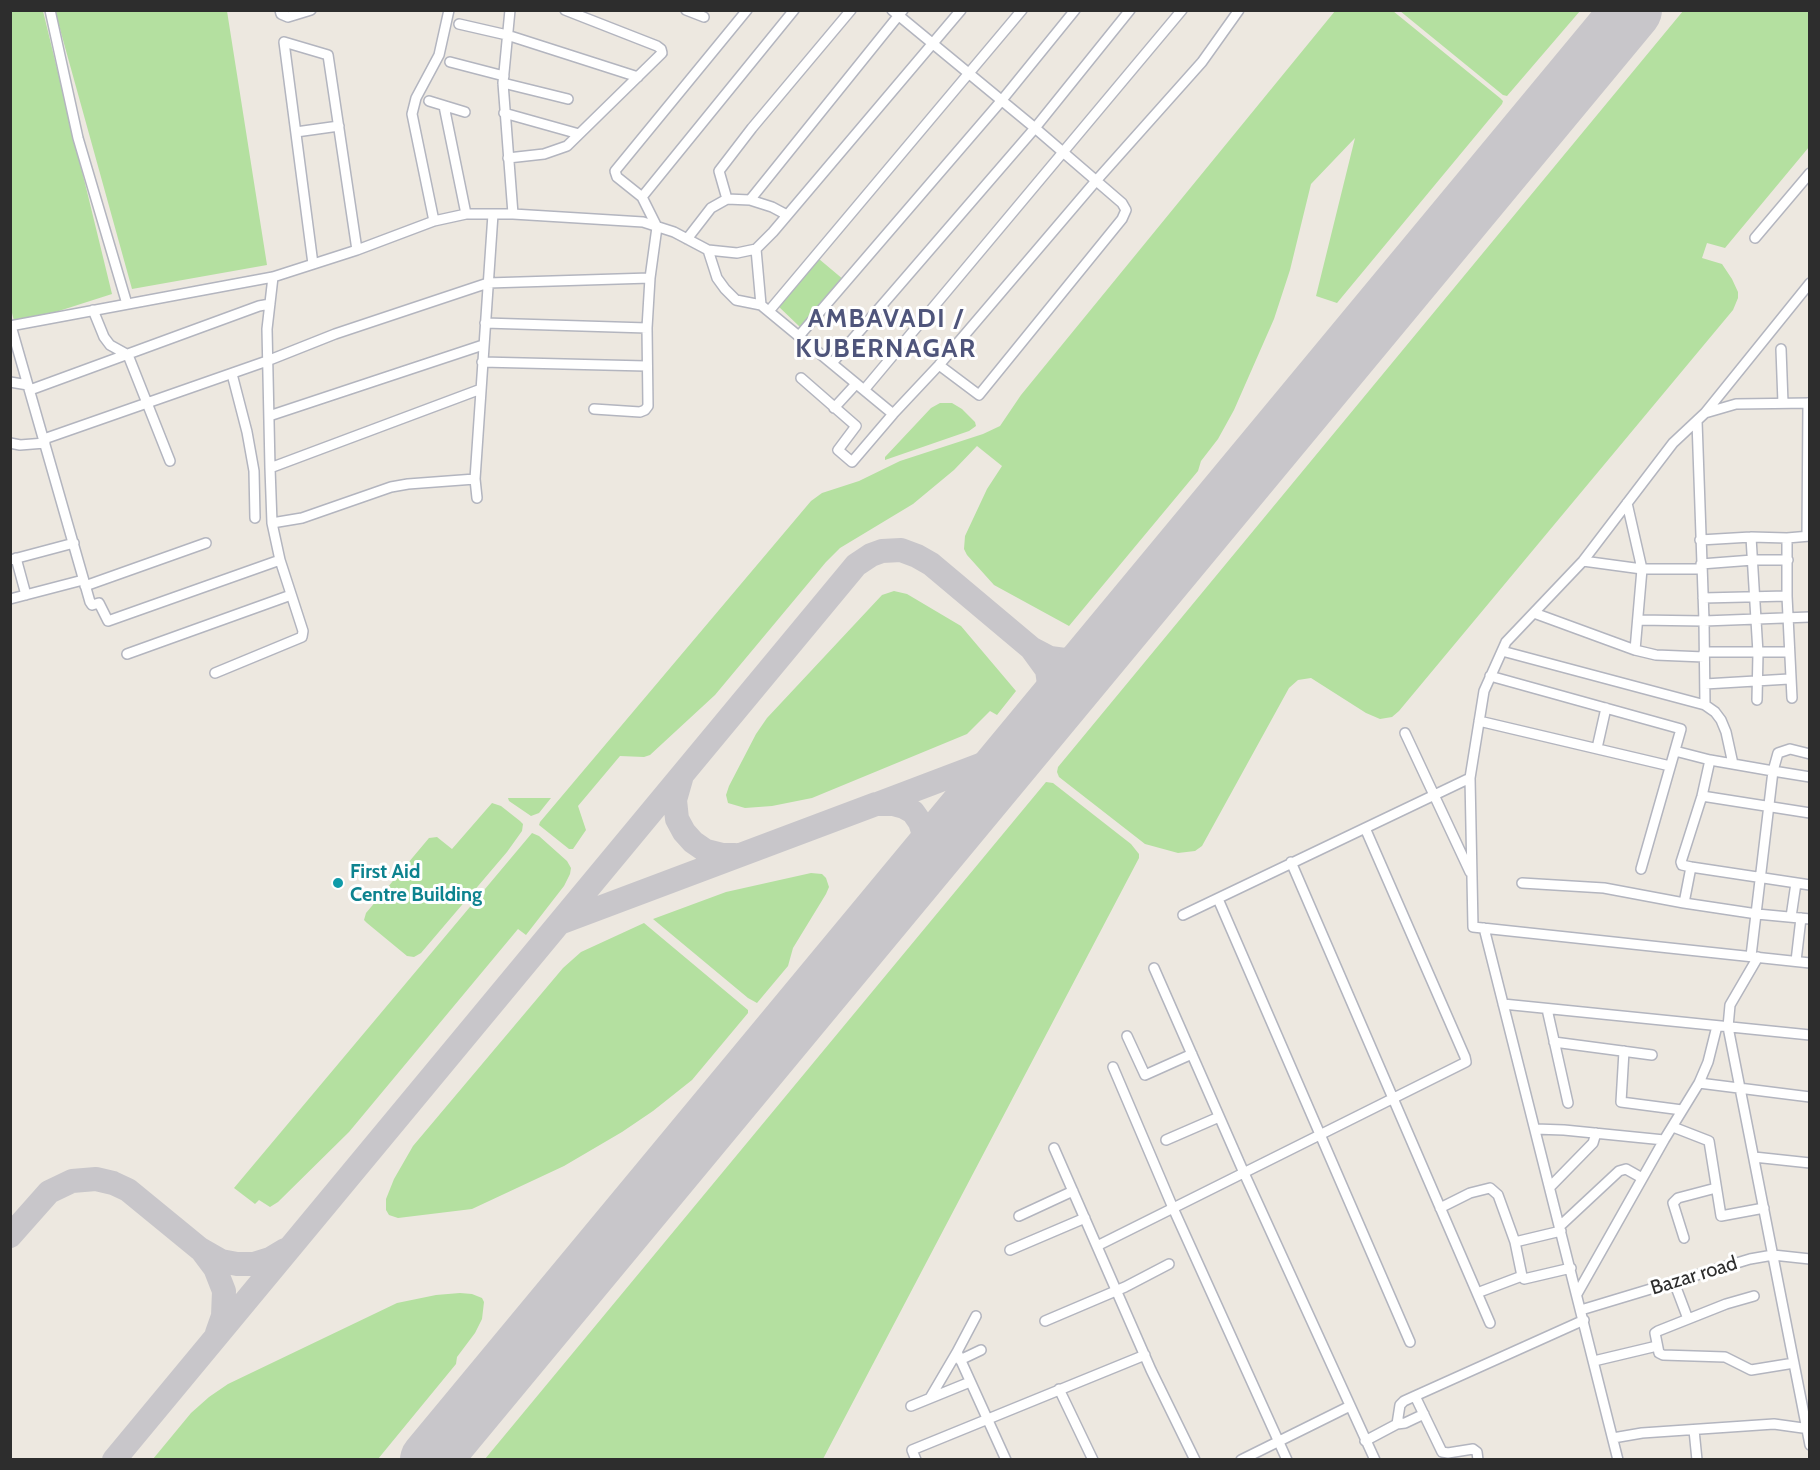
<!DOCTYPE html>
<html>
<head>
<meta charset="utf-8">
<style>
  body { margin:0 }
  #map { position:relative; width:1820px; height:1470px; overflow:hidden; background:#ede8e0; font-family:Cabin,sans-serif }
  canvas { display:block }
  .frame { position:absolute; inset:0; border:12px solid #2d2d2d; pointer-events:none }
</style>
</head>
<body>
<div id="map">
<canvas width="1820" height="1470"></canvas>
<div class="frame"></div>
</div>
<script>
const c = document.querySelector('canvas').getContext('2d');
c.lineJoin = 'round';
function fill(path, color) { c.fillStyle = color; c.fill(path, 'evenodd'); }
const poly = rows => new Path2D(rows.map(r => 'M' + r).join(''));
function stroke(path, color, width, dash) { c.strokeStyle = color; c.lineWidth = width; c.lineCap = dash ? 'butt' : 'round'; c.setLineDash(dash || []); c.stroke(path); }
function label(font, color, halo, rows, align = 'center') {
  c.font = font + ' Cabin,sans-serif'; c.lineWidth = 6; c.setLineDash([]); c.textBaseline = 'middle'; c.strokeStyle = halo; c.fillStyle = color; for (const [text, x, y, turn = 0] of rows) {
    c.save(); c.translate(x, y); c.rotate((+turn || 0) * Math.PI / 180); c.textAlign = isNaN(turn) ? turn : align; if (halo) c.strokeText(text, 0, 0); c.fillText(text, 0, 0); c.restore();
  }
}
fill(poly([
  [10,11,43,11,112,294,15,325,10,305],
  [55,11,227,11,267,265,132,289],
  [1335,11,1393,11,1500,98,1503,101,1502,104,1337,303,1316,296,1355,138,1311,184,1290,270,1274,319,1234,410,1218,439,1201,461,1198,471,1069,626,994,585,967,555,964,549,965,536,987,489,1002,466,977,446,954,470,913,504,840,548,826,562,715,695,650,755,644,757,620,756,578,806,586,830,573,849,569,849,539,825,540,822,811,501,822,493,859,481,900,461,983,434,1000,426,1021,395],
  [1400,11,1580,11,1507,96,1503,95],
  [1683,11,1809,11,1809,147,1725,248,1707,243,1702,258,1722,264,1732,279,1738,292,1738,298,1733,310,1399,711,1392,717,1380,719,1366,713,1311,678,1298,680,1289,688,1202,846,1195,851,1178,853,1145,844,1059,777,1057,772,1058,767],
  [819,259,844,280,800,327,778,306],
  [940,403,952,403,962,409,975,422,976,426,969,431,885,460,885,457,931,408],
  [894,591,907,594,961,626,1016,691,997,715,990,711,967,734,812,798,772,806,745,808,728,803,726,795,729,786,756,734,767,718,882,595],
  [1046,782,1053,783,1131,844,1139,854,1139,858,823,1459,485,1459],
  [508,798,551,798,539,813,531,816,509,801],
  [492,803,501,806,520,821,523,824,522,831,507,852,421,953,414,957,407,956,367,923,364,920,366,913,429,838,437,837,452,849],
  [532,833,539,836,567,861,571,868,570,874,564,886,526,935,518,929,349,1132,278,1202,270,1207,259,1200,255,1204,234,1188],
  [811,873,822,874,826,878,829,887,826,894,793,948,788,966,757,1003,748,998,653,919,726,892],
  [644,923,748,1010,748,1013,692,1080,653,1111,622,1132,564,1166,472,1209,398,1218,389,1215,386,1210,386,1199,394,1179,413,1146,563,968,581,952],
  [460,1293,472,1294,482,1298,484,1302,482,1319,475,1333,457,1357,456,1364,378,1459,153,1459,191,1413,209,1397,228,1384,397,1303,436,1295]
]), '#b4e0a0');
stroke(poly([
  [1031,648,1047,670,1050,691,1047,706,1033,733],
  [681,779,675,800,677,819,684,832,693,842,706,851,722,855,735,855],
  [880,803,1004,756,1020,748],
  [562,922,876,804,893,804,904,807,913,812,920,822,927,844,919,872],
  [10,1236,49,1192,72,1181,96,1179,113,1183,128,1190,200,1249,221,1261,237,1264,254,1264,270,1259,285,1250],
  [203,1252,215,1268,224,1291,223,1316,217,1333],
  [114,1460,856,565,871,555,882,551,901,550,917,556,931,564,1031,648,1050,658,1065,660,1084,656,1100,647,1122,625]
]), '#c8c6ca', 24);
stroke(poly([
  [430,1460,1632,10]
]), '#c8c6ca', 60);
const minor = poly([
  [50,10,78,138,127,304],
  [280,10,281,14,288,17,311,10],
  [510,10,503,83,513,214],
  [686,10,704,17],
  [892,10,1035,128,1122,203,1126,210,1122,219,979,395,939,365],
  [459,24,507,35,638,77],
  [450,62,504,76],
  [503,83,568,99],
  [429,101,465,112],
  [444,106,466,214],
  [504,113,579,134],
  [296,132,339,126],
  [508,158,544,154,567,146,662,53,661,49,657,46,565,10],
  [642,197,794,10],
  [727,199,719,171,752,128,851,10],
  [750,200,903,10],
  [434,221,412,114,416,98,439,55,449,10],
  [1755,238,1810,173],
  [687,239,711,208,727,199,750,200,772,207,787,215],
  [756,249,761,305,893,414,939,365,1095,182,1202,62,1239,10],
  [708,250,717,278,725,289,736,300,761,305],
  [313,264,284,42,328,55,357,250],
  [273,277,267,329,270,468,272,523,280,560],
  [93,310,104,337,110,345,128,355,170,461],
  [769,311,1022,10],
  [485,323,647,328],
  [10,326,273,277,357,250,434,221,466,214,513,214,643,222,674,232,708,250,737,253,756,249,773,232,961,10],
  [11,326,90,602,92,605,99,603,108,621,280,560,303,631,302,637,215,673],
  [799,336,1002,100,1075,10],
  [1781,349,1783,403],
  [482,362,646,366],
  [832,363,1035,128,1130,10],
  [232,374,247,432,254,471,255,518],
  [801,378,856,426,838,450,852,462,893,414],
  [10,382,28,385],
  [30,390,259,306,270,304],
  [864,390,1182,10],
  [1810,403,1736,404,1705,413,1673,443,1583,561,1506,642,1484,691,1470,778,1473,927,1810,963],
  [834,408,856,384],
  [594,409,640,412,645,410,648,406,647,328,650,278,657,227,642,197,617,177,615,171,747,10],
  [1705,413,1810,283],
  [269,416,483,345],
  [44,439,267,361,335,334,488,283,650,278],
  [10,443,20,445,45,443],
  [270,468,481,389],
  [477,498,475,479,493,214],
  [272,523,302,518,391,487,408,484,475,479],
  [1807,536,1808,403],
  [1751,537,1758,653,1757,700],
  [1787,538,1787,596,1792,698],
  [1700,540,1751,537,1787,538,1810,536],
  [16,558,26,595],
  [10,560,74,543],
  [1583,561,1642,569,1627,503],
  [1701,564,1753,560,1788,560],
  [85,586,206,543],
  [1703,598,1787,596],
  [10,599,83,580],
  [1534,613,1635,650,1642,569,1701,569],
  [1638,620,1704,621,1810,617],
  [1635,650,1656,655,1704,657],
  [1502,651,1705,705,1704,621,1697,421],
  [1704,652,1789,652],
  [127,654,291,595],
  [1490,676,1681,729,1641,869],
  [1705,684,1789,679],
  [1705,705,1715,712,1721,720,1726,732,1733,764],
  [1479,721,1670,766],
  [1405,733,1470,872],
  [1597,748,1606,708],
  [1675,751,1710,760,1702,796,1681,862,1682,865,1691,867,1684,903,1757,914,1810,919],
  [1810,754,1790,749,1778,753,1773,771,1810,777],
  [1710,760,1773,771,1751,956],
  [1702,796,1810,813],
  [1291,862,1490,1323],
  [1691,867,1810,885],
  [1522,883,1604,888,1684,903],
  [1218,899,1410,1342],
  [1183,915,1470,778],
  [1791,917,1796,883],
  [1484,928,1618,1460],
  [1758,957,1730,1005,1728,1027,1810,1445],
  [1796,961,1801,918],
  [1154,968,1244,1173,1375,1460],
  [1503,1004,1810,1035],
  [1547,1009,1568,1103],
  [1127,1036,1145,1075,1192,1054],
  [1554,1042,1652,1055],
  [1624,1051,1621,1102,1682,1110],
  [1113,1067,1173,1208,1287,1460],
  [1699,1083,1810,1097],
  [1673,1127,1709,1141,1721,1216,1764,1208],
  [1535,1129,1564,1130,1664,1140,1577,1294],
  [1166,1140,1219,1117],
  [1664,1140,1699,1083,1708,1062,1717,1026],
  [1054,1148,1151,1370,1195,1460],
  [1754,1157,1810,1163],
  [1550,1187,1593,1143,1596,1133],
  [1440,1208,1470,1193,1490,1188,1498,1195,1515,1242,1561,1231],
  [1019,1216,1073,1191],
  [1560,1226,1619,1171,1626,1169,1642,1178],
  [1684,1238,1673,1203,1678,1198,1716,1188],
  [1515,1242,1522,1276,1524,1279,1571,1268],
  [1097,1246,1466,1062,1465,1057,1365,828],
  [1010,1250,1085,1218],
  [1674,1282,1688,1319],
  [1477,1293,1522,1276],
  [1754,1296,1726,1304,1658,1331,1655,1333,1659,1353,1663,1355,1725,1357,1751,1370,1794,1363],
  [1581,1310,1750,1259,1773,1255,1810,1259],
  [976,1316,957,1352,1006,1460],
  [1045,1321,1125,1287,1169,1264],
  [960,1360,981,1350],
  [1594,1361,1657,1346],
  [1059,1389,1093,1460],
  [930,1398,957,1352],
  [911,1406,970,1382],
  [1397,1424,1400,1405,1404,1401,1415,1396],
  [1694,1430,1697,1460],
  [1613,1438,1642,1433,1774,1424,1810,1429],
  [1365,1441,1397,1424,1405,1423,1424,1414],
  [916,1460,912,1450,1145,1355],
  [1241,1460,1350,1406],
  [1478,1460,1477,1452,1473,1449,1448,1453,1442,1452,1415,1396,1584,1320]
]);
stroke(minor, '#b3b5bf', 12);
stroke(minor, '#fff', 9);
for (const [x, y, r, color] of [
  [338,883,6,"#0f9aa8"]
]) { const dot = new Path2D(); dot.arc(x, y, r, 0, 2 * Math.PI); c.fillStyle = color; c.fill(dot); stroke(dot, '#fff', 2); }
label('bold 20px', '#0d838f', '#fff', [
  ["First Aid",350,872],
  ["Centre Building",350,895]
], 'left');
label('20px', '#2d2d2d', '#fff', [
  ["Bazar road",1694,1276,-17]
]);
c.letterSpacing = '1.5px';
label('bold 26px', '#4f557b', '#fff', [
  ["AMBAVADI /",886,319],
  ["KUBERNAGAR",886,349]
]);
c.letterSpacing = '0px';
</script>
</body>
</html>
